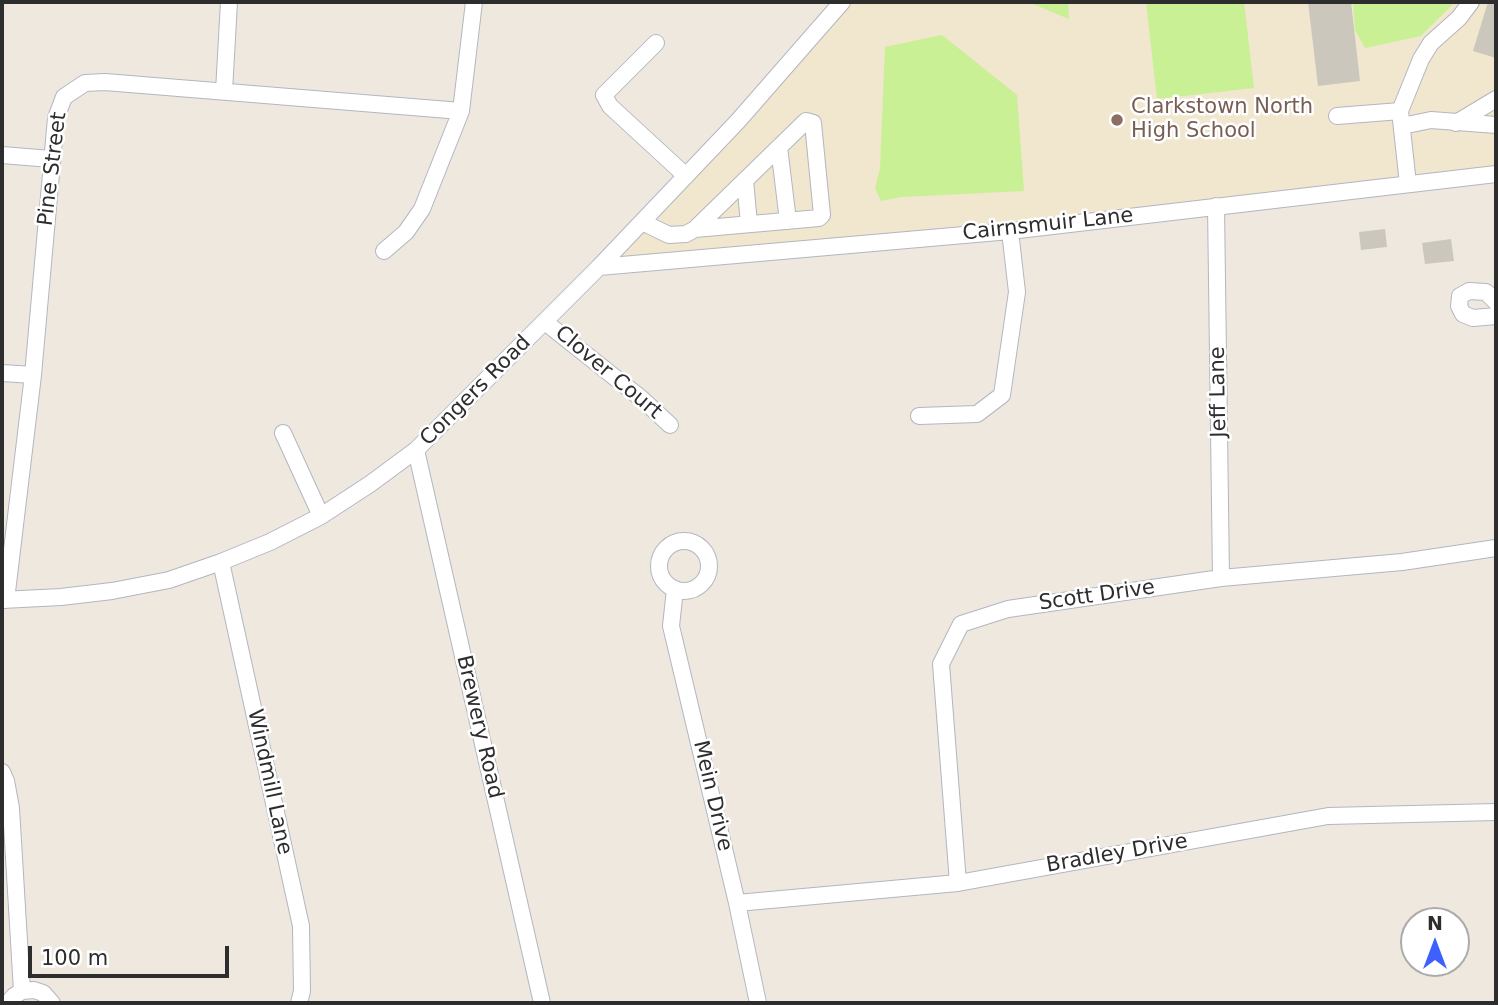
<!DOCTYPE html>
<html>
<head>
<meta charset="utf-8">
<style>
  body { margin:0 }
  #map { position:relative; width:1498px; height:1005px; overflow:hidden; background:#efe8df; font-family:"DejaVu Sans",sans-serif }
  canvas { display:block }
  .frame { position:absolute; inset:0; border:4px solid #2d2d2d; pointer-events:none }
  .north { position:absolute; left:1400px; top:907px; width:70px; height:70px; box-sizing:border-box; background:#fff; border:2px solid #ababab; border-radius:50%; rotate:0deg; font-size:19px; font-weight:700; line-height:28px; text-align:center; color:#2d2d2d }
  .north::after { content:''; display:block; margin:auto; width:24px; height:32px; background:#3d60ff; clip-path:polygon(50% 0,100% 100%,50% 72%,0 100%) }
  .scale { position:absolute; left:28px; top:946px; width:201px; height:32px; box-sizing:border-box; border:4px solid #2d2d2d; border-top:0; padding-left:9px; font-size:21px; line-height:24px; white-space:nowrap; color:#2d2d2d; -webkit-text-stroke:5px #fff; paint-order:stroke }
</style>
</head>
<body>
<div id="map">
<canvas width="1498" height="1005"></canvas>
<div class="frame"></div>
<div class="north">N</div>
<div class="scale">100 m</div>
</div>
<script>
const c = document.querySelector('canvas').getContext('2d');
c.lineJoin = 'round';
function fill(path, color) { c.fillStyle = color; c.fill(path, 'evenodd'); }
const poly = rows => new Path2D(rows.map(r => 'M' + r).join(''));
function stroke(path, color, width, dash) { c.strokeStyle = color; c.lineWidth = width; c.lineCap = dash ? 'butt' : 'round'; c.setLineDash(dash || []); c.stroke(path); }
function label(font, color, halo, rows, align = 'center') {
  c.font = font + ' "DejaVu Sans",sans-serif'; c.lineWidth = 5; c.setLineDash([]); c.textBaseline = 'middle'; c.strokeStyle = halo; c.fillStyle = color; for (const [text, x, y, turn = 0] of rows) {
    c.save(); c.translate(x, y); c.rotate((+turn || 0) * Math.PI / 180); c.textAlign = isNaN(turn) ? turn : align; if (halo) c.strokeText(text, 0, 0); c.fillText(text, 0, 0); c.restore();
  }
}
fill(poly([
  [842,2,1496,2,1496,174,599,267]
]), '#f1e6ce');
fill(poly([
  [1028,2,1068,2,1069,19],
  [1146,2,1244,2,1254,88,1157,99],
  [1353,2,1455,2,1421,36,1365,48,1355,30],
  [942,35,1017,95,1024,191,902,197,881,201,875,188,880,169,885,47]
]), '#c9f094');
fill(poly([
  [1308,2,1351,2,1360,81,1318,86],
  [1488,2,1496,2,1496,58,1473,51],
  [1385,229,1387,247,1361,250,1359,232],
  [1451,239,1454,261,1425,264,1422,243]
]), '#cbc7bd');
const minor = poly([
  [656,43,604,95,610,106,686,176],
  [224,91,229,2],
  [1400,111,1421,59,1431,43,1459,18,1471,2],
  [1337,116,1400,111,1408,184],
  [1456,123,1496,99],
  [1402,126,1431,120,1496,125],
  [779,147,788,221],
  [2,155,51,159],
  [745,180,749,224],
  [1216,206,1221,578],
  [642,222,669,235,686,234,695,229,806,121,813,123,822,215,819,218,695,229],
  [384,251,406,232,422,209,461,111,474,2],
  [599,267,1010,231,1496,174],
  [1496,302,1486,292,1469,291,1460,296,1459,306,1463,314,1473,318,1496,316],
  [545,322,642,399,670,425],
  [2,373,33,375],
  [919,416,977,414,1002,395,1017,292,1010,231],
  [283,433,321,516],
  [416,450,542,1003],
  '659 566a25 25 0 1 1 50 0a25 25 0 1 1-50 0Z',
  [221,562,301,926,302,991,299,1003],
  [675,589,671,626,737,903,758,1003],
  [2,600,61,597,112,591,169,580,221,562,270,542,321,516,370,484,416,450,599,267,738,121,842,2],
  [6,600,33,375,56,118,64,97,85,83,105,82,461,111],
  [2,772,6,781,11,808,22,991],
  [958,883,941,664,961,624,1008,609,1221,578,1402,562,1496,548],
  [737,903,958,883,1328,816,1496,812],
  [8,1003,14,996,22,991,34,990,43,993,52,1003]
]);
stroke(minor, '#b3b6c1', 18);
stroke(minor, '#fff', 16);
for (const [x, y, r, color] of [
  [1117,120,7,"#8d6e63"]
]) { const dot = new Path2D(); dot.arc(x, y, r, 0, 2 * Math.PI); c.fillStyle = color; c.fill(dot); stroke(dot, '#fff', 2.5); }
label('21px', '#785e54', '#fff', [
  ["Clarkstown North",1131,108],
  ["High School",1131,132]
], 'left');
label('21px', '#2d2d2d', '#fff', [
  ["Pine Street",53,169,-83],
  ["Cairnsmuir Lane",1048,225,-6],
  ["Clover Court",608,373,40],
  ["Congers Road",476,391,-45],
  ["Jeff Lane",1219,392,-91],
  ["Scott Drive",1097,596,-8],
  ["Brewery Road",479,727,77],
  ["Windmill Lane",269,782,78],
  ["Mein Drive",712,796,77],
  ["Bradley Drive",1117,854,-10]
]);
</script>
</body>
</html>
